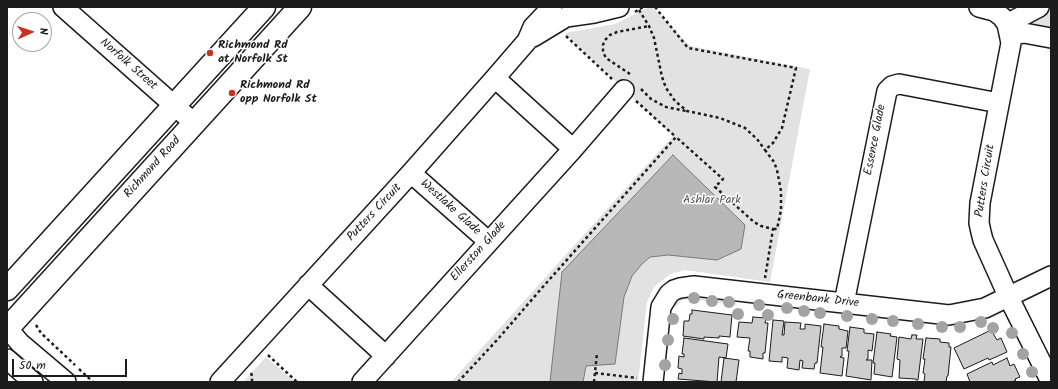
<!DOCTYPE html>
<html>
<head>
<meta charset="utf-8">
<style>
  body { margin:0 }
  #map { position:relative; width:1058px; height:389px; overflow:hidden; background:#fff; font-family:Kalam,sans-serif }
  canvas { display:block }
  .frame { position:absolute; inset:0; border:8px solid #1c1c1c; pointer-events:none }
  .north { position:absolute; left:12px; top:12px; width:40px; height:40px; box-sizing:border-box; background:#fff; border:1px solid #a4a4a4; border-radius:50%; rotate:87deg; font-size:11px; font-weight:700; line-height:16px; text-align:center; color:#1c1c1c }
  .north::after { content:''; display:block; margin:auto; width:14px; height:18px; background:#c8321e; clip-path:polygon(50% 0,100% 100%,50% 72%,0 100%) }
  .scale { position:absolute; left:12px; top:359px; width:115px; height:18px; box-sizing:border-box; border:2px solid #1c1c1c; border-top:0; padding-left:5px; font-size:12px; line-height:14px; white-space:nowrap; color:#1c1c1c; -webkit-text-stroke:3px #fff; paint-order:stroke }
</style>
</head>
<body>
<div id="map">
<canvas width="1058" height="389"></canvas>
<div class="frame"></div>
<div class="north">N</div>
<div class="scale">50 m</div>
</div>
<script>
const c = document.querySelector('canvas').getContext('2d');
c.lineJoin = 'round';
function fill(path, color) { c.fillStyle = color; c.fill(path, 'evenodd'); }
const poly = rows => new Path2D(rows.map(r => 'M' + r).join(''));
function stroke(path, color, width, dash) { c.strokeStyle = color; c.lineWidth = width; c.lineCap = dash ? 'butt' : 'round'; c.setLineDash(dash || []); c.stroke(path); }
function label(font, color, halo, rows, align = 'center') {
  c.font = font + ' Kalam,sans-serif'; c.lineWidth = 3; c.setLineDash([]); c.textBaseline = 'middle'; c.strokeStyle = halo; c.fillStyle = color; for (const [text, x, y, turn = 0] of rows) {
    c.save(); c.translate(x, y); c.rotate((+turn || 0) * Math.PI / 180); c.textAlign = isNaN(turn) ? turn : align; if (halo) c.strokeText(text, 0, 0); c.fillText(text, 0, 0); c.restore();
  }
}
fill(poly([
  [649,7,652,7,690,46,810,69,770,282,685,270,670,274,654,287,647,302,638,382,451,382,673,136,565,33,615,24],
  [1006,7,1051,7,1051,32,1030,28],
  [686,297,734,301,737,305,690,299,682,300,676,307,674,305,681,298],
  [266,357,295,382,243,382]
]), '#e2e2e2');
const water = poly([
  [673,155,745,225,741,249,717,260,668,255,650,257,642,264,632,276,624,297,615,364,586,366,583,382,550,382,562,272,673,155]
]);
fill(water, '#b8b8b8');
stroke(water, '#7a7a7a', 1);
const building = poly([
  [692,310,732,315,730,337,719,336,719,338,704,337,704,339,683,336,684,321,689,321,690,314,692,314,692,310],
  [753,317,766,318,765,323,768,323,765,353,763,353,763,359,750,357,750,351,748,351,750,338,737,337,739,322,752,323,753,317],
  [773,320,784,321,782,335,784,335,785,322,801,323,800,329,805,329,805,324,821,326,817,363,815,363,814,369,802,368,803,361,800,360,799,370,787,368,788,358,782,357,782,362,769,361,773,320],
  [824,324,839,326,839,329,848,331,846,348,842,348,842,356,840,357,844,358,842,376,820,373,823,347,821,347,824,324],
  [850,327,864,329,864,333,874,334,872,351,868,350,868,359,866,360,872,360,871,380,846,376,849,351,847,351,850,327],
  [991,330,997,340,1001,338,1007,352,989,360,988,358,964,369,954,348,991,330],
  [877,332,891,334,890,336,897,337,892,377,874,374,875,363,873,363,877,332],
  [912,335,917,335,916,339,923,339,918,380,916,380,916,379,899,378,900,360,897,359,899,337,911,339,912,335],
  [684,338,728,344,726,358,719,357,717,382,678,379,679,373,682,374,682,369,678,368,679,356,684,357,684,354,682,354,684,338],
  [926,338,940,339,940,342,949,343,949,347,951,347,948,376,947,376,946,382,924,382,925,374,923,373,925,359,923,359,926,338],
  [724,358,739,360,736,382,721,382,724,358],
  [1007,358,1010,366,1014,364,1020,377,1015,379,1016,380,1012,382,970,382,967,374,992,362,993,365,1007,358]
]);
fill(building, '#cecece');
stroke(building, '#1c1c1c', 1);
const minor = poly([
  [63,7,194,123],
  [979,7,994,11,1002,17,1007,24,1011,43,980,203,979,223,981,232,983,240,1009,298,1051,382],
  [1007,24,1039,7],
  [1010,35,1024,33,1051,38],
  [533,37,566,17,594,13,619,7],
  [495,78,573,149],
  [411,173,489,242],
  [308,285,386,356],
  [844,303,887,91,892,86,899,84,999,103],
  [7,328,20,343,66,382],
  [7,359,33,382],
  [220,382,411,173,495,78,527,41,533,27,552,7],
  [362,382,573,149,624,90],
  [653,382,661,307,669,294,674,290,680,288,694,286,949,315,985,308,1051,276]
]);
const major = poly([
  [7,289,264,7],
  [7,329,300,7]
]);
stroke(minor, '#1c1c1c', 22);
stroke(major, '#1c1c1c', 25);
stroke(poly([
  [655,7,688,48,796,68,782,128,773,143,765,150,774,162,777,170,781,191,781,210,777,229,773,229],
  [639,10,649,26,654,38,662,77,666,88,675,101,687,111,720,118,745,128,757,139,765,150],
  [635,12,643,7],
  [566,36,612,79],
  [630,74,606,58,603,52,603,45,605,40,610,35,617,32,649,26],
  [641,89,651,99,666,107,686,111],
  [636,101,676,137],
  [36,325,41,333,75,365],
  [268,355,297,382],
  [79,369,93,382],
  [251,373,252,376,252,382],
  [595,373,637,378],
  [458,382,498,339,541,289,676,137,723,179,715,187,754,222,761,226,773,229,765,278],
  [594,382,597,353]
]), '#1c1c1c', 2.5, [3, 3]);
stroke(minor, '#fff', 19);
stroke(major, '#fff', 22);
c.fillStyle = '#a3a3a3';
for (const [x, y] of [
  [694,298],
  [712,301],
  [729,302],
  [759,305],
  [787,308],
  [804,311],
  [820,313],
  [738,314],
  [768,315],
  [847,316],
  [673,319],
  [872,319],
  [893,321],
  [981,322],
  [918,324],
  [942,327],
  [960,327],
  [993,328],
  [1012,333],
  [668,340],
  [1023,354],
  [665,365],
  [1032,372]
]) { c.beginPath(); c.arc(x, y, 6, 0, 2 * Math.PI); c.fill(); }
for (const [x, y, r, color] of [
  [210,53,4,"#c8321e"],
  [232,93,4,"#c8321e"]
]) { const dot = new Path2D(); dot.arc(x, y, r, 0, 2 * Math.PI); c.fillStyle = color; c.fill(dot); stroke(dot, '#fff', 1.5); }
label('bold 12px', '#1c1c1c', '#fff', [
  ["Richmond Rd",218,46],
  ["at Norfolk St",218,60],
  ["Richmond Rd",240,86],
  ["opp Norfolk St",240,100]
], 'left');
label('12px', '#1c1c1c', '#fff', [
  ["Norfolk Street",128,65,41],
  ["Essence Glade",876,140,-79],
  ["Richmond Road",153,168,-48],
  ["Putters Circuit",986,181,-81],
  ["Westlake Glade",450,208,42],
  ["Putters Circuit",375,213,-47],
  ["Ellerston Glade",479,252,-48],
  ["Greenbank Drive",818,300,6]
]);
label('12px', '#575757', '#fff', [
  ["Ashlar Park",712,201]
]);
</script>
</body>
</html>
